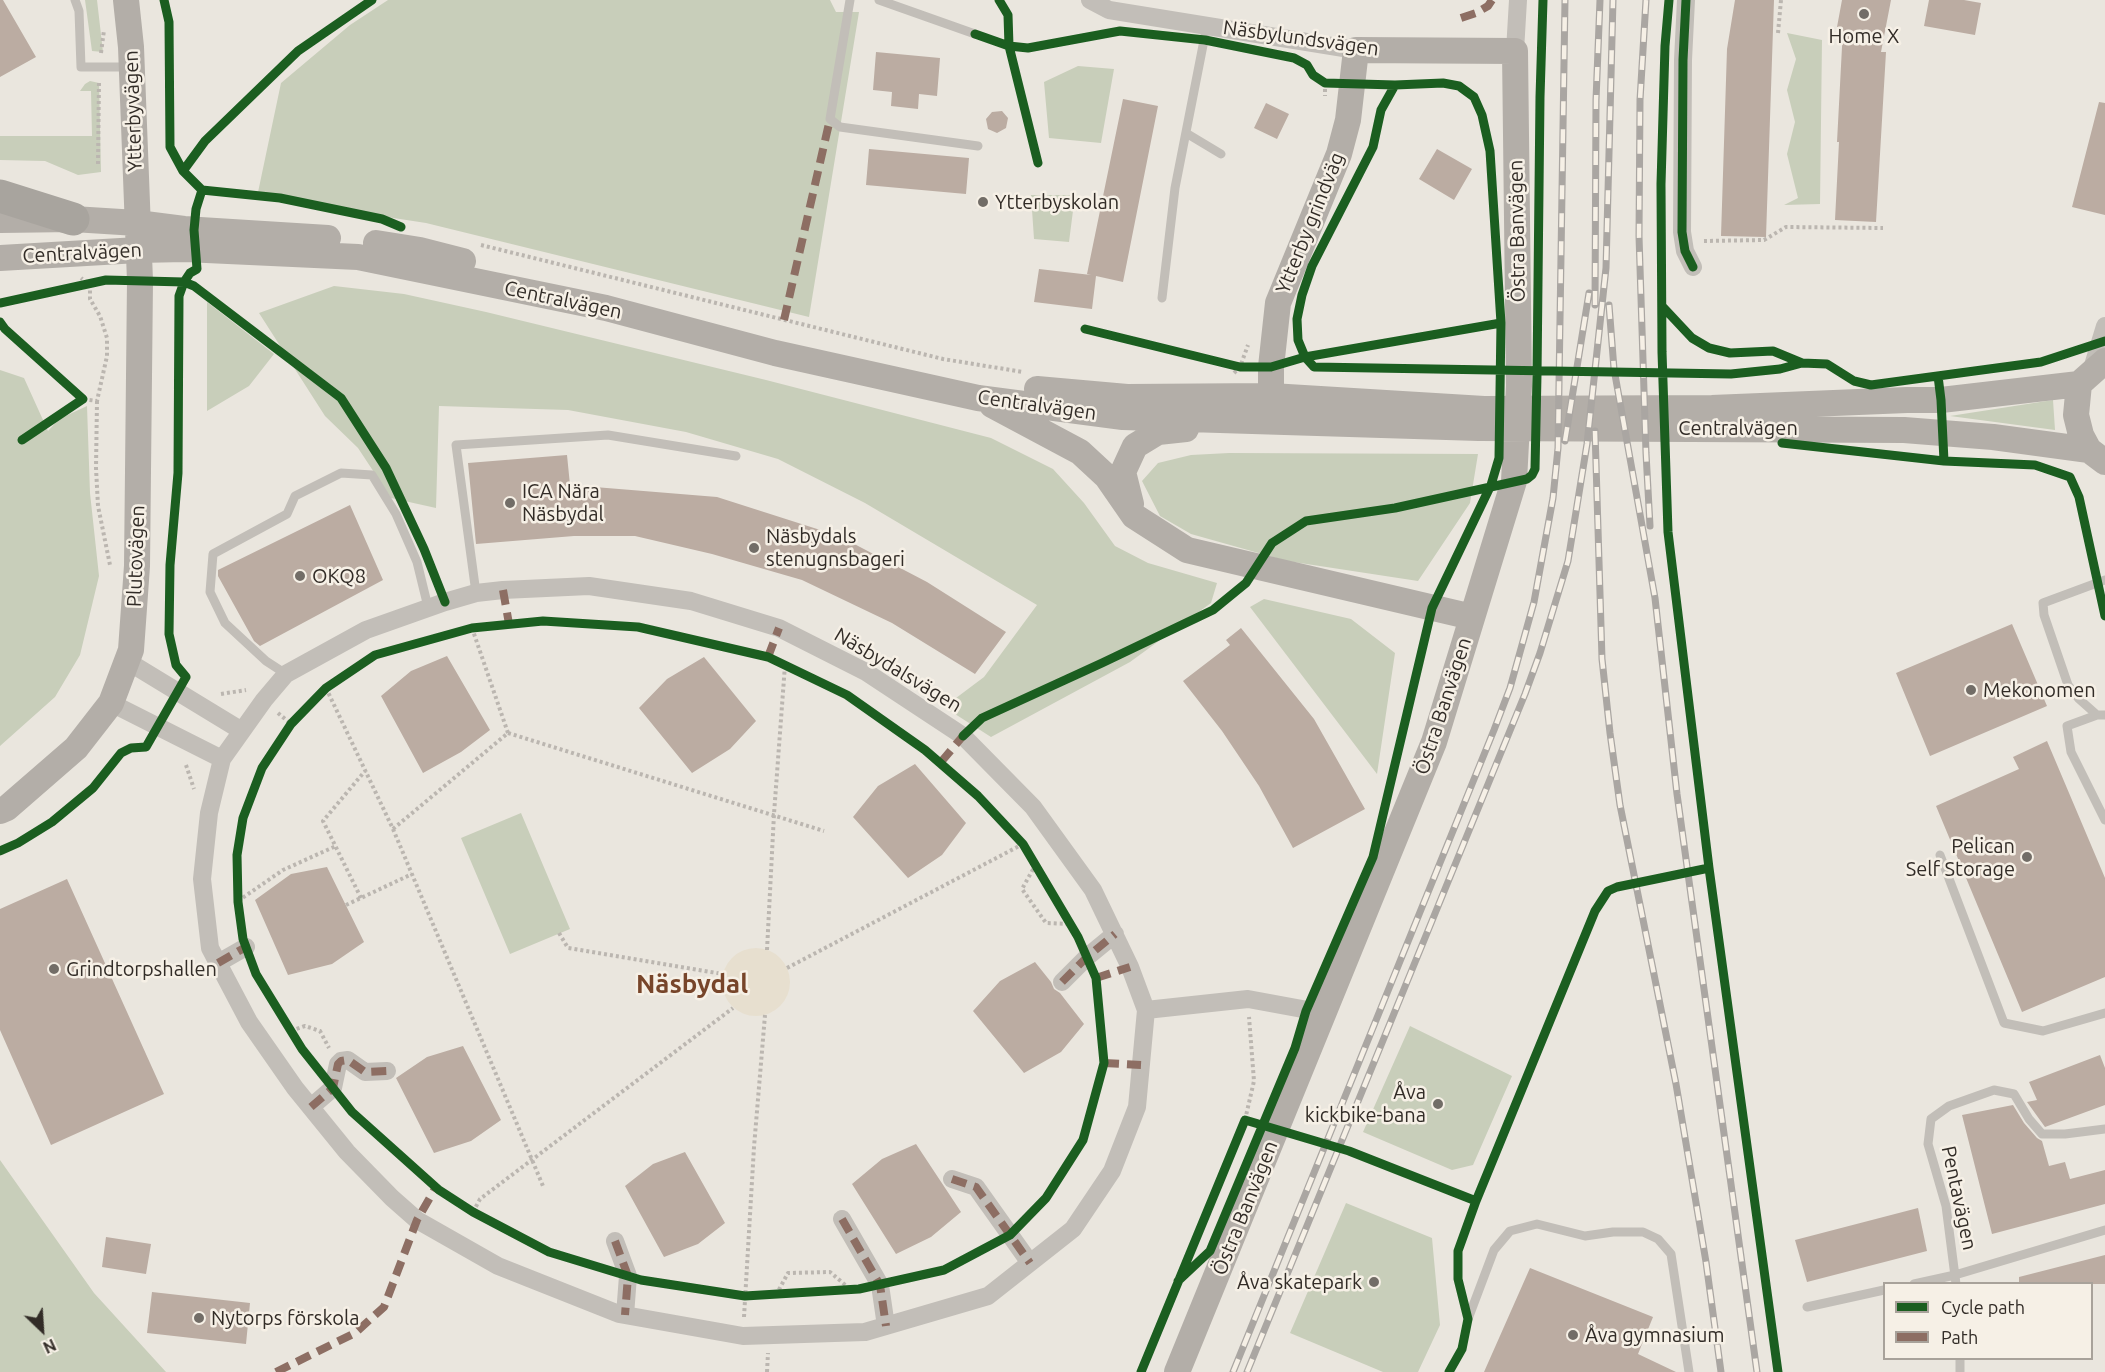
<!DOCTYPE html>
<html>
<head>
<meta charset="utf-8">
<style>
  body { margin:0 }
  #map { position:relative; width:2105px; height:1372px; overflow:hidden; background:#eae6de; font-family:Ubuntu,sans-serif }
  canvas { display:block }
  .legend { position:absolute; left:1883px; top:1282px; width:210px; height:78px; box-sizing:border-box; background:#f6f0e6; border:2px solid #a8a29a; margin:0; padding:8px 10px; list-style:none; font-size:18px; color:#322c27 }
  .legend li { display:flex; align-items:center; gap:12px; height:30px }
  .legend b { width:30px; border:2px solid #a8a29a }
  .north { position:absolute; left:12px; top:1300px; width:60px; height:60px; -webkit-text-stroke:4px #f6f0e6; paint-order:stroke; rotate:155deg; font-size:16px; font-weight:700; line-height:24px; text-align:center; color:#322c27 }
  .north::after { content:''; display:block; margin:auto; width:21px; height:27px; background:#322c27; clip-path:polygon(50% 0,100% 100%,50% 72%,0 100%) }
</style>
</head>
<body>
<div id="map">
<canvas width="2105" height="1372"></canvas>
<ul class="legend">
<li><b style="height:8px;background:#1b5e20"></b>Cycle path</li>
<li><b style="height:8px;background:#8d6e63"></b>Path</li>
</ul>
<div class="north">N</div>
</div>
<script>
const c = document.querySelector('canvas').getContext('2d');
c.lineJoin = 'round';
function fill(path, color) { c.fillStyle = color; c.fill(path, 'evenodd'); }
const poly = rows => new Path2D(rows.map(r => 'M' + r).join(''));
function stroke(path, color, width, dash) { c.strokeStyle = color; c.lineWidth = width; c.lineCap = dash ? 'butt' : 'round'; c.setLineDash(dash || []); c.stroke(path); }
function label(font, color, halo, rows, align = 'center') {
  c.font = font + ' Ubuntu,sans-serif'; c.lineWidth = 5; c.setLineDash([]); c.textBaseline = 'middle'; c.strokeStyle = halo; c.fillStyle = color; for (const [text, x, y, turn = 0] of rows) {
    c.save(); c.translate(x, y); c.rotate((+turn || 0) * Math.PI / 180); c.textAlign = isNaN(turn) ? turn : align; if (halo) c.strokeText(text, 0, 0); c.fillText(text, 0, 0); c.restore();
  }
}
fill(poly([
  [85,0,97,0,103,52,92,51],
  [388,0,830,0,836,12,859,12,809,317,426,223,257,197,281,83,350,25],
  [1787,33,1822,40,1820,204,1784,205,1798,198,1787,154,1795,122,1787,90,1796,59],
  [1078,66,1114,69,1101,143,1049,138,1044,82],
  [90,81,99,83,101,172,78,175,45,161,0,160,0,136,92,136,91,91,80,91,85,84],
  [1031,195,1075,195,1069,242,1034,239],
  [334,286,404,294,486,312,766,380,991,438,1053,469,1084,503,1115,546,1148,563,1217,583,1211,603,1130,662,991,737,944,707,984,677,1037,605,865,503,778,459,686,432,568,410,439,406,436,508,391,498,358,448,325,416,259,313],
  [207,302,274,354,249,386,207,411],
  [0,370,24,378,48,431,59,419,87,406,90,493,99,576,80,655,55,697,0,746],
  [2053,400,2055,430,1950,416],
  [1229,453,1478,454,1470,503,1418,581,1287,561,1191,534,1160,516,1142,481,1158,463,1191,455],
  [1264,599,1351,619,1395,653,1377,774,1250,607],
  [521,813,570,929,510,954,461,838],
  [1410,1026,1512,1076,1473,1165,1452,1170,1363,1132],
  [0,1160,94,1293,166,1372,0,1372],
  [1346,1203,1432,1238,1440,1325,1418,1372,1383,1372,1290,1333]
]), '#c8ceba');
fill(poly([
  '722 982a34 34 0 1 1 68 0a34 34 0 1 1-68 0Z'
]), '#e7dfcf');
fill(poly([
  [0,0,3,0,36,57,0,77],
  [1735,0,1774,0,1766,237,1721,236,1727,49],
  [1842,0,1891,0,1881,52,1886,52,1876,222,1835,220,1839,142,1837,142,1843,28,1837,27],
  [1929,0,1964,0,1981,3,1975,35,1924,26],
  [876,52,940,58,937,96,919,94,918,109,891,106,892,92,873,90],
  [1123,99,1158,106,1123,282,1096,276,1092,309,1034,302,1039,269,1091,275,1087,274],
  [2099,102,2105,103,2105,215,2072,207],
  [1266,103,1289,114,1277,139,1254,128],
  [1002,111,1008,118,1006,128,997,133,988,129,986,119,992,112],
  [869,149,969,158,966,194,866,185],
  [1437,149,1472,169,1454,200,1419,179],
  [567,455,570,485,717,497,839,536,927,582,1006,632,975,674,892,623,802,580,712,554,635,536,574,536,476,544,468,463],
  [350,505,383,580,260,646,254,641,218,576,218,570],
  [2012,624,2047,706,1930,756,1896,673],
  [1241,628,1314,719,1365,809,1293,848,1259,786,1222,731,1183,681,1230,645,1226,640],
  [447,656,490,730,461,752,423,773,381,696,411,671],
  [704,657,756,721,730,749,692,773,639,708,667,679],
  [2047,741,2105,878,2105,977,2022,1012,1936,806,2019,769,2013,757],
  [915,764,966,823,942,855,908,878,853,817,878,786],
  [327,867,364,942,332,964,288,975,255,900,291,874],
  [67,879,164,1094,51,1145,0,1030,0,909],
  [1035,962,1051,982,1054,989,1060,993,1084,1024,1061,1052,1024,1073,973,1011,1000,981],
  [463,1046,501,1120,471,1141,434,1153,396,1078,427,1057],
  [2100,1055,2105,1068,2105,1105,2045,1127,2027,1102,2037,1100,2029,1082],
  [2013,1105,2024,1123,2037,1138,2042,1141,2049,1166,2065,1162,2070,1179,2105,1170,2105,1204,1992,1234,1962,1115],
  [916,1144,961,1212,931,1237,896,1254,852,1184,882,1159],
  [685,1152,725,1223,698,1244,664,1257,625,1186,653,1164],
  [1918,1208,1927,1251,1807,1282,1795,1240],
  [106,1237,151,1244,146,1274,102,1267],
  [2105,1255,2105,1284,2019,1284,2019,1277],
  [1530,1268,1653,1317,1638,1354,1676,1372,1484,1372],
  [152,1292,250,1303,246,1344,147,1333]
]), '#bbaca2');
stroke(poly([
  [1778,33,1781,0],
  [101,53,104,30],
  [1325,83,1325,96],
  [98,164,99,81],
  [1704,241,1764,240,1786,227,1883,228],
  [481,245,943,359,1023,372],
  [0,322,5,329,83,399,97,401,107,356,107,338,100,316,90,299,90,285,81,278],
  [1234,373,1240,367,1248,345],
  [97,401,96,468,98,506,110,565],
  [177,438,179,439],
  [22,440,83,399],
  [176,473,178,473],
  [543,621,638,627,768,657,847,695,925,750,978,796,1023,844,1078,937,1096,978,1104,1063,1083,1140,1046,1198,1010,1235,944,1270,859,1289,745,1296,641,1280,549,1252,473,1212,439,1190,352,1112,302,1049,256,974,243,939,238,902,237,855,243,818,262,768,291,724,326,688,375,655,472,628,543,621],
  [472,628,508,733],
  [326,688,393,829,543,1186],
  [221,694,246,690],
  [278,713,291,724],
  [508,733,824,831],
  [186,765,194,789],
  [393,829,508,733],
  [1036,864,1022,889,1046,923,1069,924],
  [361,898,323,821,365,771],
  [238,901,283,870,336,846],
  [346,905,412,874],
  [559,933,568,948,723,974],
  [767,950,774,814,785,665],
  [787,968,1023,844],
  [291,1031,305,1026,320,1031,329,1048],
  [1245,1120,1254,1081,1249,1017],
  [473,1212,480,1199,733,1008],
  [776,1295,788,1273,830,1272,850,1289],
  [744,1317,754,1147,765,1015],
  [767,1372,768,1353]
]), '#bbb6b0', 4, [3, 3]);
stroke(poly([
  [75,0,79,11,81,67,129,67],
  [850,0,830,119,840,127,978,146],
  [879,0,975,34],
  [1186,133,1221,154],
  [1162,298,1175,188,1207,25],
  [2105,580,2043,603,2044,615,2068,685,2079,699,2097,715,2105,715],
  [476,593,456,445,608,435,736,456],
  [286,674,266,661,225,623,210,592,213,554,287,514,295,496,341,473,372,475,396,514,417,562,428,607],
  [2097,715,2067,726,2071,752,2105,820],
  [1940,855,2004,1023,2043,1031,2105,1013],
  [1914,1284,1955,1275,2105,1230],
  [1956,1284,1946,1206,1928,1144,1931,1119,1949,1106,1994,1090,2014,1094,2029,1119,2042,1134,2065,1134,2105,1129],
  [1807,1307,1884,1290],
  [1468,1319,1494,1250,1510,1231,1537,1224,1585,1236,1613,1232,1643,1232,1658,1239,1671,1254,1689,1372],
  [1960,1358,1960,1372]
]), '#c2beb8', 9);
stroke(poly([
  [1090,0,1109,10,1356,50],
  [1686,0,1683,60,1682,232,1685,251,1693,267],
  [1515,51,1518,0],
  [2091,372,2105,326],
  [127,661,242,731],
  [111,703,222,759],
  [218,963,246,947],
  [1062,982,1087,957,1115,934],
  [1146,1010,1137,1107,1112,1171,1073,1229,988,1296,865,1332,743,1336,619,1314,498,1266,417,1220,392,1198,347,1152,295,1088,249,1022,210,948,202,879,209,813,222,759,264,700,286,674,366,630,445,602,476,593,503,590,589,586,691,601,779,628,866,672,963,736,1033,807,1093,890,1130,967,1146,1010,1248,999,1324,1013],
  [311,1107,333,1088,338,1064,341,1061,348,1060,365,1072,387,1071],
  [952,1179,976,1187,1030,1263],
  [842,1219,880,1285,886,1326],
  [615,1241,628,1276,625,1315]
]), '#c2beb8', 18);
stroke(poly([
  [0,220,73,219,137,223,184,229,328,238],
  [376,243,420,250,463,261],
  [0,258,138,250,185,249,358,257,606,308,775,353,978,398,1123,417,1479,428,1904,430,1993,437,2089,450],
  [2105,361,2079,384,2076,415,2081,435,2089,450,2105,462],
  [1037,389,1127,397,1271,396,1484,409,1712,408,1907,400,1941,400,2079,384],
  [992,405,1080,452,1107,477,1134,516,1187,550,1472,617],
  [1131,504,1123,472,1135,446,1158,432,1186,429],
  [0,811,7,808,76,748,111,703,131,650,137,566,140,281,131,47,126,0],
  [1177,1372,1434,742,1514,481,1519,386,1515,51,1356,50,1348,120,1339,154,1278,303,1271,367,1271,396]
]), '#b3aea8', 26);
stroke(poly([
  [0,196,73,219]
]), '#a8a49e', 33);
const rail = poly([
  [1646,0,1640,100,1639,236,1646,453,1650,526],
  [1595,305,1596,100,1600,0],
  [1609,305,1614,369,1655,598,1677,794,1757,1372],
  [1595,431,1602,659,1610,733,1620,805,1676,1084,1706,1262,1721,1372],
  [1565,441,1589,293],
  [1233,1372,1494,730,1510,688,1534,602,1553,498,1558,448,1565,0],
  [1247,1372,1525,694,1540,653,1568,561,1587,444,1606,268,1613,0]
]);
stroke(rail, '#aaa6a2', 7);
stroke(rail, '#f6f0e6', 4.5, [14]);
stroke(poly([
  [1461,18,1476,13,1488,6,1492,0],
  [784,320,830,119],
  [503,590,509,624],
  [768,657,779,628],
  [941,762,963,736],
  [218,963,246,947],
  [1096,978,1130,967],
  [1062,982,1087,957,1115,934],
  [1104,1063,1141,1065],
  [311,1107,333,1088,338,1064,341,1061,348,1060,365,1072,387,1071],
  [952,1179,976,1187,1030,1263],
  [842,1219,880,1285,886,1326],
  [615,1241,628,1276,625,1315],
  [276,1372,355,1333,384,1307,417,1220,436,1187]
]), '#8d6e63', 8, [15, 8]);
stroke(poly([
  [164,0,169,22,170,147,183,171,202,190,280,198,382,219,401,227],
  [999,0,1008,15,1009,46,1038,163],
  [1669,0,1665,46,1661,184,1662,352,1668,532,1709,868,1778,1372],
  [1686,0,1683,60,1682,232,1685,251,1693,267],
  [975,34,1009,46,1028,48,1120,31,1205,40,1294,58,1307,65,1313,75,1325,83,1395,85,1443,83,1459,86,1474,97,1482,115,1490,151,1501,323,1499,458,1491,485,1432,608,1373,857,1306,1011,1295,1048,1210,1251,1178,1281],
  [1395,85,1381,110,1373,147,1312,266,1302,295,1297,319,1298,340,1305,357,1314,367,1731,374,1780,369,1802,363,1827,364,1854,381,1871,385,2041,362,2105,341],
  [183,171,205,141,298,51,372,0],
  [0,303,106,280,184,282,194,286,341,398,386,468,424,549,445,602],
  [1662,306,1692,338,1709,348,1730,353,1773,351,1802,363],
  [0,322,5,329,83,399,22,440],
  [1085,329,1240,367,1271,367,1305,357,1501,323],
  [1938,376,1941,400,1944,461],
  [1782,443,1944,461,2035,465,2070,477,2079,497,2105,616],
  [543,621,638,627,768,657,847,695,925,750,978,796,1023,844,1078,937,1096,978,1104,1063,1083,1140,1046,1198,1010,1235,944,1270,859,1289,745,1296,641,1280,549,1252,473,1212,439,1190,352,1112,302,1049,256,974,243,939,238,902,237,855,243,818,262,768,291,724,326,688,375,655,472,628,543,621],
  [963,736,982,718,1102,663,1213,610,1246,583,1272,543,1306,521,1395,508,1527,479,1532,475,1535,469,1537,375,1540,97,1543,0],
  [0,851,18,843,52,822,93,788,121,753,131,748,146,747,186,677,176,665,169,634,170,565,178,473,179,296,184,282,190,273,197,269,194,230,196,209,202,190],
  [1141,1372,1245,1120,1349,1151,1476,1201],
  [1449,1372,1462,1349,1468,1319,1458,1279,1458,1251,1476,1201,1595,911,1608,891,1617,887,1709,868]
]), '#1b5e20', 9);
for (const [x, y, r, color] of [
  [1864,14,6,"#726d67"],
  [983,202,6,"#726d67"],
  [510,503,6,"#726d67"],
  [754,548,6,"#726d67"],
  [300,576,6,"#726d67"],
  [1971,690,6,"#726d67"],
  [2027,857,6,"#726d67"],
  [54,969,6,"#726d67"],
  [1438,1104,6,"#726d67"],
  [1374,1282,6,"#726d67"],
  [199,1318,6,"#726d67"],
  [1573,1335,6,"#726d67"]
]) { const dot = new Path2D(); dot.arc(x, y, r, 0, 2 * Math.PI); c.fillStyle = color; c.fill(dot); stroke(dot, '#f6f0e6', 2); }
label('20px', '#322c27', '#f6f0e6', [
  ["Home X",1864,36,"center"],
  ["Ytterbyskolan",995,202],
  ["ICA Nära",522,491],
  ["Näsbydal",522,514],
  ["Näsbydals",766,536],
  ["stenugnsbageri",766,559],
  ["OKQ8",312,576],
  ["Mekonomen",1983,690],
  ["Pelican",2015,846,"right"],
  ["Self Storage",2015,869,"right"],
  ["Grindtorpshallen",66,969],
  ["Åva",1426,1092,"right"],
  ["kickbike-bana",1426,1115,"right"],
  ["Åva skatepark",1362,1282,"right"],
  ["Nytorps förskola",211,1318],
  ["Åva gymnasium",1585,1335]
], 'left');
label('20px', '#322c27', '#f6f0e6', [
  ["Näsbylundsvägen",1301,38,8],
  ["Ytterbyvägen",133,111,-92],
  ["Ytterby grindväg",1310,223,-68],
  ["Östra Banvägen",1517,231,-91],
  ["Centralvägen",82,253,-3],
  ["Centralvägen",563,300,12],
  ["Centralvägen",1037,405,8],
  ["Centralvägen",1738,428],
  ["Plutovägen",136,556,-88],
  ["Näsbydalsvägen",898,670,31],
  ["Östra Banvägen",1443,706,-72],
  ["Pentavägen",1959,1198,78],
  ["Östra Banvägen",1245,1208,-68]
]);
label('bold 26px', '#77452a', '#f6f0e6', [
  ["Näsbydal",692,984]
]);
</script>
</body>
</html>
